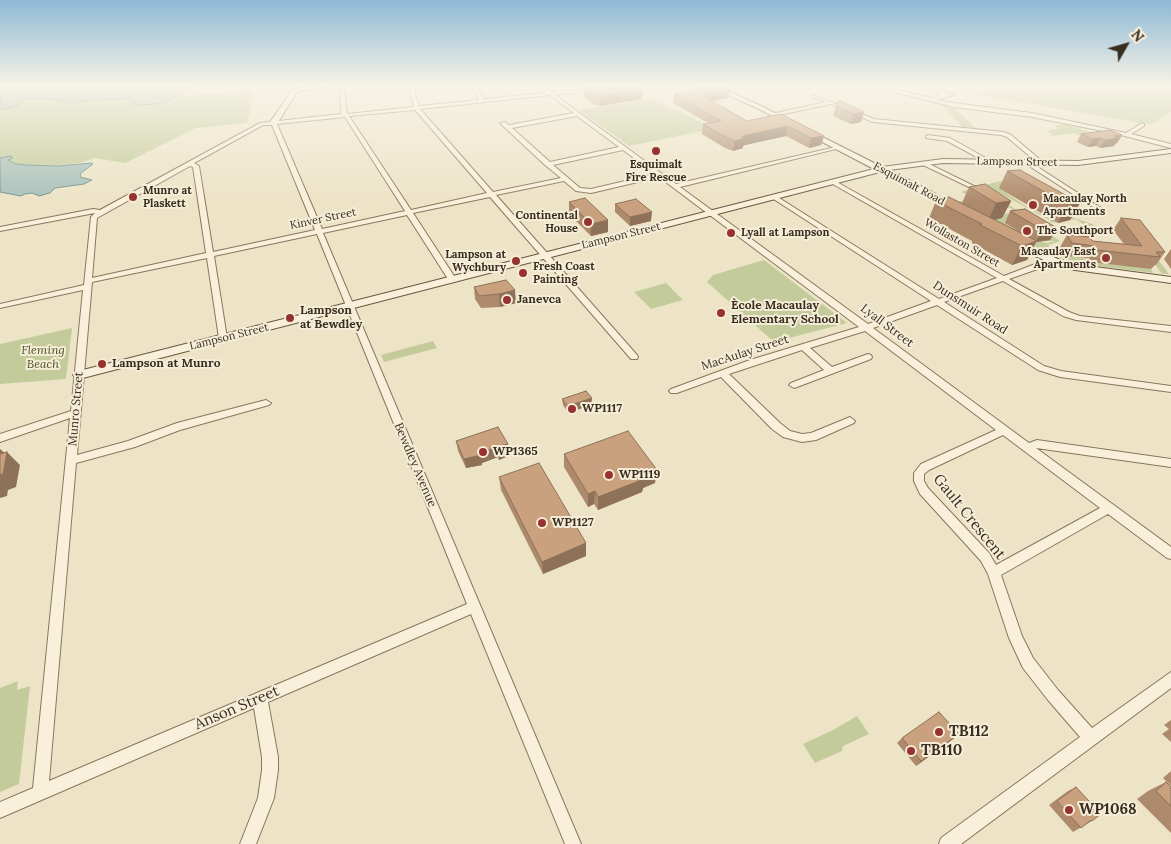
<!DOCTYPE html>
<html>
<head>
<meta charset="utf-8">
<style>
  body { margin:0 }
  #map { position:relative; width:1171px; height:844px; overflow:hidden; background:#ede4c7; font-family:Lora,serif }
  canvas { display:block }
  .north { position:absolute; left:1101px; top:20px; width:50px; height:50px; -webkit-text-stroke:4px #f5edd7; paint-order:stroke; rotate:52deg; font-size:14px; font-weight:700; line-height:20px; text-align:center; color:#392d20 }
  .north::after { content:''; display:block; margin:auto; width:18px; height:22px; background:#392d20; clip-path:polygon(50% 0,100% 100%,50% 72%,0 100%) }
</style>
</head>
<body>
<div id="map">
<canvas width="1171" height="844"></canvas>
<div class="north">N</div>
</div>
<script>
const c = document.querySelector('canvas').getContext('2d');
c.lineJoin = 'round';
function fill(path, color) { c.fillStyle = color; c.fill(path, 'evenodd'); }
const poly = rows => new Path2D(rows.map(r => 'M' + r).join(''));
function stroke(path, color, width, dash) { c.strokeStyle = color; c.lineWidth = width; c.lineCap = dash ? 'butt' : 'round'; c.setLineDash(dash || []); c.stroke(path); }
function label(font, color, halo, rows, align = 'center') {
  c.font = font + ' Lora,serif'; c.lineWidth = 4; c.setLineDash([]); c.textBaseline = 'middle'; c.strokeStyle = halo; c.fillStyle = color; for (const [text, x, y, turn = 0] of rows) {
    c.save(); c.translate(x, y); c.rotate((+turn || 0) * Math.PI / 180); c.textAlign = isNaN(turn) ? turn : align; if (halo) c.strokeText(text, 0, 0); c.fillText(text, 0, 0); c.restore();
  }
}
fill(poly([
  [995,85,1171,85,1171,112,1151,125,980,95],
  [254,91,247,123,196,128,125,163,95,158,80,163,45,166,16,164,4,157,0,158,0,114,2,113,0,110,18,105,18,102,22,101,32,98,51,99,72,103,91,100,129,99,136,102,137,105,141,105,165,103,176,96],
  [650,99,693,118,712,129,629,146,579,110],
  [940,104,953,107,976,128,959,127,962,126],
  [1055,125,1066,125,1087,131,1091,134,1081,136,1074,133,1053,136,1048,132,1051,129,1058,129],
  [1001,181,1074,218,1095,225,1135,229,1169,274,1162,274,1130,229,1096,225,1074,230,1071,228,1085,225,1075,219,1070,220,1000,188,1024,205,1058,223,1049,222,1051,221,985,185],
  [970,189,994,207,1004,213,1010,214,1036,242,1042,241,1046,243,1056,241,1044,241,1011,210,1013,209,1007,207,1000,200,1041,224,1055,226,1052,227,1067,233,1050,234,1060,241,1048,245,1057,254,1151,269,1153,273,1075,263,1014,238,954,203,973,198,961,192],
  [764,260,847,323,774,342,707,282,713,275],
  [666,283,683,300,651,309,634,292],
  [72,328,66,379,0,384,0,344],
  [433,341,437,348,384,362,381,355],
  [18,681,17,690,30,686,19,784,0,792,0,688],
  [857,716,869,734,843,746,842,751,815,763,803,744,833,730]
]), '#c4cb9b');
const water = poly([
  [0,85,196,85,167,102,156,104,137,105,133,103,135,102,129,99,91,100,72,103,51,99,32,98,19,101,19,105,0,110,0,85],
  [11,156,13,158,8,160,16,164,26,165,58,166,91,163,93,164,81,173,80,177,92,180,84,184,55,188,50,193,39,196,32,193,25,194,21,196,0,192,0,158,11,156]
]);
fill(water, '#a8c1bb');
stroke(water, '#6f9089', 1);
const street = poly([
  [211,85,224,85,209,88,207,87,211,85],
  [471,85,475,85,484,99,546,93,537,85,542,85,552,92,598,88,596,90,555,95,676,184,840,146,840,148,680,187,868,324,931,301,772,198,772,196,776,196,939,299,997,278,831,183,831,181,835,181,1004,276,1043,261,1047,257,1053,257,1054,259,1049,265,1009,279,1069,312,1080,316,1171,326,1171,332,1076,320,1063,316,1003,281,944,302,1044,366,1061,371,1171,386,1171,392,1060,377,1038,370,937,305,873,328,1029,443,1037,440,1171,459,1171,467,1036,448,1171,547,1171,559,1167,558,1108,514,1001,575,1022,636,1033,658,1058,690,1092,728,1171,672,1171,688,961,844,939,844,941,838,1080,737,1048,700,1023,668,1009,638,988,574,981,561,920,494,914,481,914,473,921,464,996,430,865,331,810,348,832,367,868,354,871,355,872,357,871,359,797,387,794,388,789,385,791,383,824,370,802,350,729,374,780,423,790,431,802,434,811,433,850,417,855,421,854,423,816,440,802,442,783,437,772,429,721,377,677,393,671,393,669,391,671,389,750,360,859,327,659,177,591,193,576,191,564,181,496,195,637,355,638,357,637,359,631,359,490,197,413,213,456,279,452,281,448,279,407,215,323,233,581,844,565,844,471,614,268,702,278,757,278,770,274,798,256,844,240,844,258,798,262,770,262,757,254,708,0,818,0,802,33,788,70,418,0,442,0,434,71,411,83,290,0,308,0,304,84,285,91,217,95,213,0,231,0,227,93,209,100,210,260,123,341,114,340,89,344,90,347,114,414,107,410,92,411,88,413,87,415,88,414,92,419,106,479,100,471,85],
  [550,95,574,113,509,125,505,122,500,123,545,165,561,178,493,192,420,109,550,95],
  [415,110,416,111,487,193,411,210,349,116,415,110],
  [577,116,619,147,550,162,512,128,577,116],
  [345,117,405,211,322,229,277,124,345,117],
  [263,125,272,125,315,230,213,252,199,166,194,163,263,125],
  [623,150,655,174,591,189,580,188,553,165,623,150],
  [190,166,193,167,206,253,92,278,97,218,190,166],
  [317,234,467,604,49,781,76,463,135,447,180,430,269,405,271,403,266,400,177,423,128,441,77,455,92,282,207,258,219,338,223,341,227,338,214,256,317,234],
  [1003,435,1100,508,996,565,989,553,928,488,924,481,924,474,929,470,1003,435],
  [866,85,875,85,932,98,938,95,938,92,940,91,953,95,937,100,954,103,1032,113,1126,133,1142,123,1144,124,1144,126,1131,134,1171,144,1171,148,1113,133,1032,117,954,107,866,85],
  [813,95,874,119,1004,132,1011,135,1044,163,1039,164,1007,137,1001,135,873,122,831,104,774,116,771,114,826,102,813,97,813,95],
  [928,135,950,138,993,162,988,163,947,141,926,138,926,136,928,135],
  [921,162,925,162,978,188,973,189,921,164,921,162],
  [1026,162,1030,162,1101,208,1096,209,1026,164,1026,162]
]);
const secondary = poly([
  [315,85,334,85,297,92,277,124,271,124,270,122,293,89,315,85],
  [706,85,715,85,761,106,882,167,943,159,1078,161,1171,149,1171,153,1078,165,943,163,889,170,932,192,960,210,955,213,952,212,926,196,880,172,79,379,73,375,79,371,874,169,757,108,706,85],
  [1015,240,1058,259,1080,265,1171,277,1171,283,1075,270,1050,263,1012,245,1010,243,1015,240]
]);
stroke(street, '#89765d', 2);
stroke(secondary, '#6a5740', 2);
fill(street, '#f8f0da');
fill(secondary, '#f8f0da');
fill(poly([
  [584,85,643,89,642,99,600,106,594,105,584,97],
  [699,85,728,98,712,101,747,121,781,114,824,136,821,145,809,148,786,136,745,145,743,146,743,148,733,151,725,148,702,134,703,124,708,123,673,103,674,94,699,89],
  [836,106,864,112,861,122,851,124,833,116],
  [1081,134,1122,135,1117,143,1116,143,1114,146,1100,148,1096,146,1088,147,1077,142],
  [1007,171,1080,203,1070,220,1058,223,999,188],
  [969,187,1011,201,1002,218,994,220,1020,232,1005,223,1010,211,1025,209,1050,240,1036,242,1027,260,1012,265,972,243,972,241,929,218,936,201,962,203],
  [569,202,608,232,591,236,569,214],
  [615,204,651,221,630,226,615,212],
  [1121,218,1165,252,1156,265,1155,265,1151,269,1090,262,1087,258,1065,256,1060,247,1067,235,1092,241,1124,244,1113,230],
  [1171,249,1171,269,1164,259],
  [506,280,516,303,500,307,481,308,475,299,474,287],
  [592,398,591,405,568,413,563,405,562,399],
  [456,441,508,444,509,454,506,455,506,457,499,460,498,457,482,463,482,465,466,468,458,451],
  [564,454,655,483,643,488,642,492,598,510,594,504,588,507,564,467],
  [499,477,586,543,586,556,543,574,501,490],
  [1171,720,1171,742,1162,734,1169,729,1164,725],
  [902,738,953,739,916,766,897,743],
  [1171,771,1171,786,1163,778],
  [1166,782,1171,787,1171,833,1137,799,1148,791],
  [1076,787,1092,821,1073,832,1049,805,1068,791]
]), '#ae8a6c');
fill(poly([
  [643,89,642,99,600,106,601,96],
  [730,89,728,98,700,104,701,95],
  [864,112,861,122,851,124,853,114],
  [788,126,786,136,745,145,743,146,743,148,733,151,735,141,747,135],
  [1122,135,1117,143,1116,143,1114,146,1100,148,1105,140,1114,136],
  [824,136,821,145,809,148,811,138],
  [1100,138,1096,146,1088,147,1093,139],
  [1011,201,1002,218,988,221,996,203],
  [1080,203,1070,220,1058,223,1068,205],
  [652,212,651,221,630,226,630,217],
  [608,220,608,232,591,236,591,224],
  [1057,228,1050,240,1036,242,1027,260,1012,265,1022,246,1036,241,1043,230],
  [515,290,516,303,500,307,499,294],
  [592,398,591,405,568,413,568,406],
  [508,444,509,454,506,455,506,457,499,460,498,450,503,445],
  [496,447,498,457,482,463,482,465,466,468,464,459],
  [0,449,7,455,7,452,20,465,16,487,8,490,7,496,0,498],
  [657,470,655,483,643,488,642,492,598,510,598,497,641,476],
  [595,491,594,504,588,507,588,494],
  [586,543,586,556,543,574,542,562],
  [959,734,953,739,916,766,921,761]
]), '#8d7158');
const building = poly([
  [585,85,637,85,643,89,601,96,594,95,584,87,586,87,585,85],
  [699,85,722,85,730,89,701,95,747,121,781,114,824,136,811,138,788,126,747,135,742,137,745,138,735,141,727,138,703,124,721,121,674,94,704,88,699,85],
  [838,100,864,112,853,114,836,106,838,100],
  [1110,130,1122,135,1114,136,1119,138,1105,140,1100,138,1093,139,1081,134,1110,130],
  [1020,170,1080,203,1068,205,1007,171,1020,170],
  [985,184,1011,201,996,203,969,187,985,184],
  [949,197,1037,241,1022,246,980,225,982,224,936,201,949,197],
  [585,198,608,220,591,224,569,202,585,198],
  [636,199,652,212,630,217,615,204,636,199],
  [1025,209,1057,228,1043,230,1010,211,1025,209],
  [1121,218,1140,220,1165,252,1156,252,1160,257,1097,250,1095,246,1072,243,1067,235,1090,237,1092,241,1142,246,1121,218],
  [506,280,515,290,499,294,479,296,474,287,506,280],
  [586,391,592,398,568,406,562,399,586,391],
  [498,427,508,444,503,445,505,447,498,450,496,447,480,453,481,455,464,459,456,441,498,427],
  [628,431,657,470,641,476,644,479,598,497,595,491,588,494,564,454,628,431],
  [7,452,3,474,0,475,0,454,7,452],
  [539,463,586,543,542,562,499,477,539,463],
  [939,712,959,734,921,761,902,738,939,712],
  [1166,782,1171,787,1171,806,1156,791,1166,782],
  [1076,787,1101,814,1092,821,1091,820,1081,828,1057,801,1076,787]
]);
fill(building, '#caa17e');
stroke(building, '#8d7158', 1);
const sky = c.createLinearGradient(0, 0, 0, 203);
sky.addColorStop(0, '#8eb9d6');
sky.addColorStop(0.42, '#f7f3e6');
sky.addColorStop(1, '#f7f3e600');
c.fillStyle = sky;
c.fillRect(0, 0, 1171, 203);
for (const [x, y, r, color] of [
  [656,151,5,"#96322f"],
  [133,197,5,"#96322f"],
  [1033,205,5,"#96322f"],
  [588,222,5,"#96322f"],
  [1027,231,5,"#96322f"],
  [731,233,5,"#96322f"],
  [1106,258,5,"#96322f"],
  [516,261,5,"#96322f"],
  [523,273,5,"#96322f"],
  [507,300,5,"#96322f"],
  [721,313,5,"#96322f"],
  [290,318,5,"#96322f"],
  [102,364,5,"#96322f"],
  [572,409,5,"#96322f"],
  [483,452,5,"#96322f"],
  [609,475,5,"#96322f"],
  [542,523,5,"#96322f"],
  [939,732,5,"#96322f"],
  [911,751,5,"#96322f"],
  [1069,810,5,"#96322f"]
]) { const dot = new Path2D(); dot.arc(x, y, r, 0, 2 * Math.PI); c.fillStyle = color; c.fill(dot); stroke(dot, '#f5edd7', 2); }
label('11px', '#392d20', '#f5edd7', [
  ["Lampson Street",1017,162,1],
  ["Esquimalt Road",909,184,28],
  ["Kinver Street",323,219,-12],
  ["Lampson Street",621,236,-14],
  ["Wollaston Street",962,243,30],
  ["Lampson Street",229,337,-14]
]);
label('bold 11px', '#392d20', '#f5edd7', [
  ["Esquimalt",656,165,"center"],
  ["Fire Rescue",656,178,"center"],
  ["Munro at",143,191],
  ["Plaskett",143,204],
  ["Macaulay North",1043,199],
  ["Apartments",1043,212],
  ["Continental",578,216,"right"],
  ["House",578,229,"right"],
  ["The Southport",1037,231],
  ["Lyall at Lampson",741,233],
  ["Macaulay East",1096,252,"right"],
  ["Apartments",1096,265,"right"],
  ["Lampson at",506,255,"right"],
  ["Wychbury",506,268,"right"],
  ["Fresh Coast",533,267],
  ["Painting",533,280]
], 'left');
label('bold 12px', '#392d20', '#f5edd7', [
  ["Janevca",517,300],
  ["Ècole Macaulay",731,306],
  ["Elementary School",731,320],
  ["Lampson",300,311],
  ["at Bewdley",300,325],
  ["Lampson at Munro",112,364],
  ["WP1117",582,409],
  ["WP1365",493,452],
  ["WP1119",619,475],
  ["WP1127",552,523]
], 'left');
label('12px', '#392d20', '#f5edd7', [
  ["Dunsmuir Road",970,308,33],
  ["Lyall Street",887,326,37],
  ["MacAulay Street",745,353,-18],
  ["Munro Street",76,409,-85],
  ["Bewdley Avenue",415,465,67]
]);
label('italic 12px', '#485527', '#f5edd7', [
  ["Fleming",43,351],
  ["Beach",43,365]
]);
label('15px', '#392d20', '#f5edd7', [
  ["Gault Crescent",969,517,51],
  ["Anson Street",237,708,-23]
]);
label('bold 15px', '#392d20', '#f5edd7', [
  ["TB112",949,732],
  ["TB110",921,751],
  ["WP1068",1079,810]
], 'left');
</script>
</body>
</html>
